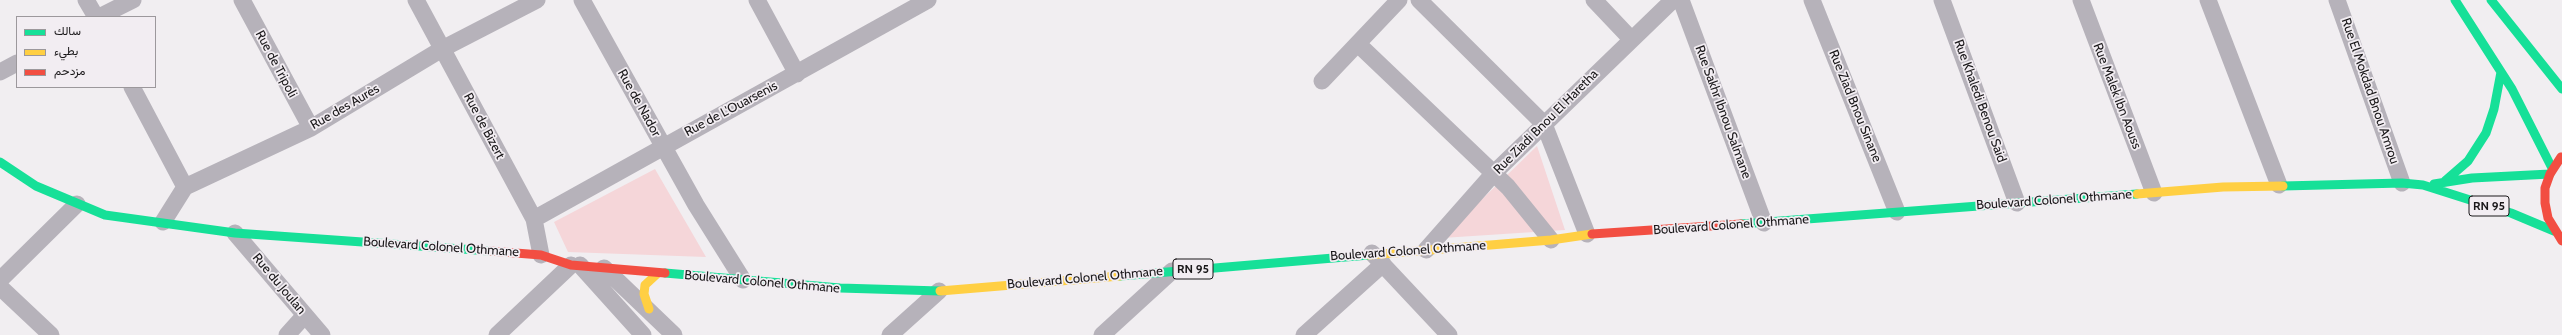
<!DOCTYPE html>
<html>
<head>
<meta charset="utf-8">
<style>
  body { margin:0 }
  #map { position:relative; width:2562px; height:335px; overflow:hidden; background:#f1eef1; font-family:Cabin,Vazirmatn,sans-serif }
  canvas { display:block }
  .legend { position:absolute; left:16px; top:16px; width:140px; height:72px; box-sizing:border-box; background:#f2edf2; border:1px solid #9c989c; margin:0; padding:5px 7px; list-style:none; font-size:12px; color:#1a181a }
  .legend li { display:flex; align-items:center; gap:8px; height:20px }
  .legend b { width:20px; border:1px solid #9c989c }
</style>
</head>
<body>
<div id="map">
<canvas width="2562" height="335"></canvas>
<ul class="legend">
<li><b style="height:5px;background:#16e098"></b>سالك</li>
<li><b style="height:5px;background:#ffcf43"></b>بطيء</li>
<li><b style="height:5px;background:#f24e42"></b>مزدحم</li>
</ul>
</div>
<script>
const c = document.querySelector('canvas').getContext('2d');
c.lineJoin = 'round';
function fill(path, color) { c.fillStyle = color; c.fill(path, 'evenodd'); }
const poly = rows => new Path2D(rows.map(r => 'M' + r).join(''));
function stroke(path, color, width, dash) { c.strokeStyle = color; c.lineWidth = width; c.lineCap = dash ? 'butt' : 'round'; c.setLineDash(dash || []); c.stroke(path); }
function label(font, color, halo, rows, align = 'center') {
  c.font = font + ' Cabin,sans-serif'; c.lineWidth = 3.5; c.setLineDash([]); c.textBaseline = 'middle'; c.strokeStyle = halo; c.fillStyle = color; for (const [text, x, y, turn = 0] of rows) {
    c.save(); c.translate(x, y); c.rotate((+turn || 0) * Math.PI / 180); c.textAlign = isNaN(turn) ? turn : align; if (halo) c.strokeText(text, 0, 0); c.fillText(text, 0, 0); c.restore();
  }
}
fill(poly([
  [1537,146,1565,230,1442,238],
  [655,169,706,257,568,252,554,222]
]), '#f5d6d9');
stroke(poly([
  [86,0,96,17],
  [242,0,311,128],
  [416,0,534,219,541,255],
  [582,0,696,205,743,280],
  [757,0,797,74],
  [1419,0,1544,124,1587,234],
  [1594,0,1631,39],
  [1681,0,1764,223],
  [1812,0,1897,212],
  [1942,0,2017,203],
  [2081,0,2154,193],
  [2208,0,2279,185],
  [2337,0,2402,183],
  [99,17,133,0],
  [1358,44,1508,187,1551,240],
  [0,72,17,63],
  [1322,81,1399,0],
  [132,87,185,187],
  [534,219,928,0],
  [163,222,185,187,311,128,442,49,537,0],
  [235,233,322,335],
  [1426,250,1494,173,1673,0],
  [1372,253,1449,335],
  [580,265,643,335],
  [604,268,674,335],
  [0,280,77,204],
  [0,287,51,335],
  [287,335,305,315],
  [497,335,571,265],
  [890,335,939,291],
  [1102,335,1172,271],
  [1304,335,1383,264]
]), '#b6b2ba', 17);
stroke(poly([
  [2455,0,2512,89,2552,168],
  [2491,0,2562,89],
  [0,162,36,186,105,215,235,233,490,251],
  [2445,181,2468,161,2486,133,2494,109,2501,72],
  [2434,184,2472,178,2550,174],
  [2283,186,2402,183,2423,185,2511,213,2554,231],
  [1741,224,2137,194],
  [665,273,840,288,940,291],
  [1120,276,1369,255]
]), '#16e098', 9);
stroke(poly([
  [2137,194,2223,187,2283,186],
  [1369,255,1551,240,1592,234],
  [940,291,1120,276],
  [649,309,644,294,645,285,658,273]
]), '#ffcf43', 9);
stroke(poly([
  [2561,157,2550,174,2545,188,2545,203,2548,218,2562,241],
  [1592,234,1741,224],
  [490,251,541,255,571,265,665,273]
]), '#f24e42', 9);
for (const [x, y, w] of [
  [2489,206,40],
  [1193,269,40]
]) { const box = new Path2D(); box.roundRect(x - w / 2, y - 10, w, 20, 3); c.fillStyle = '#f2edf2'; c.fill(box); stroke(box, '#1a181a', 1); }
label('bold 12px', '#1a181a', null, [
  ["RN 95",2489,206],
  ["RN 95",1193,269]
]);
label('13px', '#1a181a', '#f2edf2', [
  ["Rue de Tripoli",276,64,62],
  ["Rue El Mokdad Bnou Amrou",2370,91,71],
  ["Rue Malek Ibn Aouss",2117,96,69],
  ["Rue Khaledi Benou Said",1980,101,70],
  ["Rue de Nador",639,103,61],
  ["Rue Ziad Bnou Sinane",1855,106,68],
  ["Rue des Aurès",345,107,-30],
  ["Rue de L'Ouarsenis",731,109,-28],
  ["Rue Sakhr Ibnou Salmane",1723,112,70],
  ["Rue Ziadi Bnou El Haretha",1546,122,-45],
  ["Rue de Bizert",484,126,62],
  ["Boulevard Colonel Othmane",2054,200,-4],
  ["Boulevard Colonel Othmane",1731,225,-4],
  ["Boulevard Colonel Othmane",441,247,4],
  ["Boulevard Colonel Othmane",1408,251,-4],
  ["Boulevard Colonel Othmane",1085,278,-5],
  ["Boulevard Colonel Othmane",762,282,5],
  ["Rue du Joulan",279,284,50]
]);
</script>
</body>
</html>
